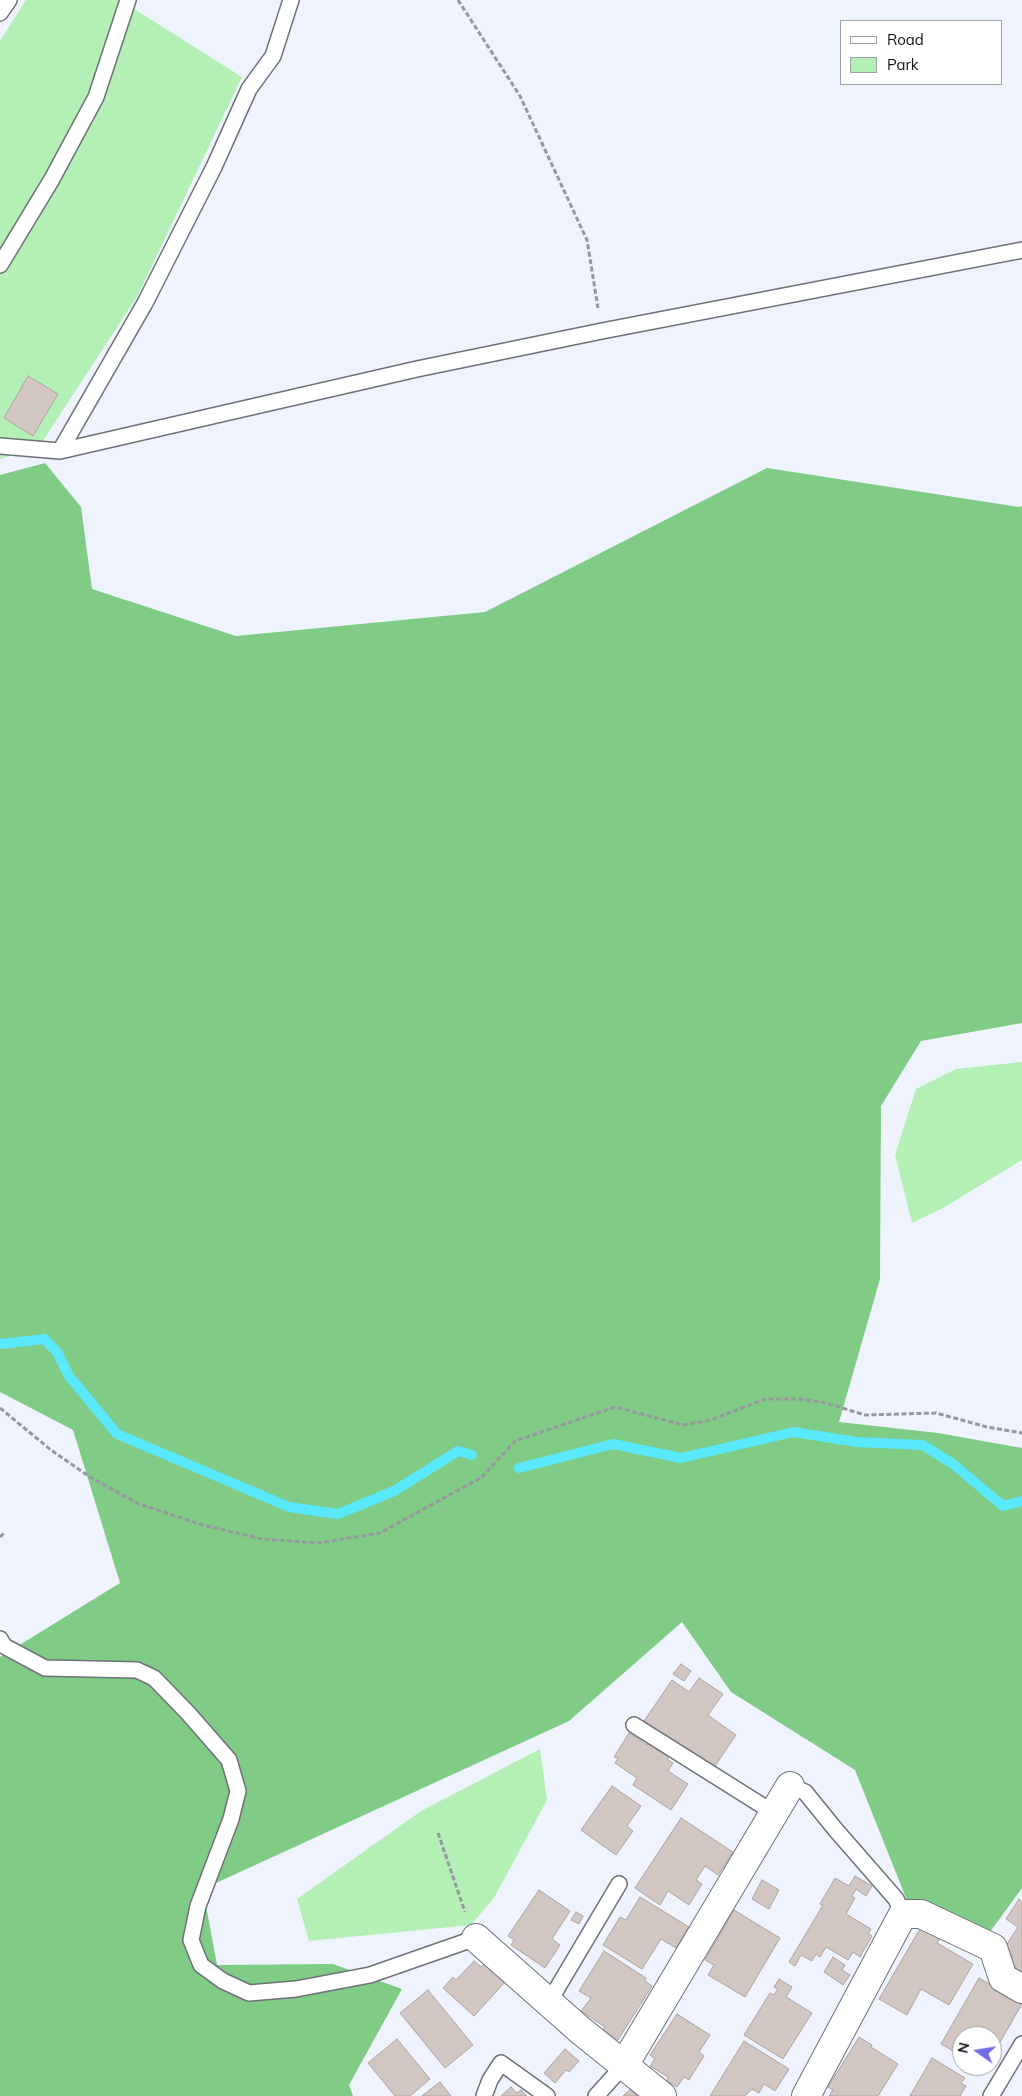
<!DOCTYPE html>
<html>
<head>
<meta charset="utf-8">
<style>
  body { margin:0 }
  #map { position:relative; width:1022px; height:2096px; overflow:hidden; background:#eff3fd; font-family:Mulish,sans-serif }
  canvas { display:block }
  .legend { position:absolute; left:840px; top:20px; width:162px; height:65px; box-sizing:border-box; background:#fff; border:1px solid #a0a1a2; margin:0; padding:6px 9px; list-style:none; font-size:15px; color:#121317 }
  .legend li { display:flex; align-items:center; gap:10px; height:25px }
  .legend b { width:25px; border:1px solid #a0a1a2 }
  .north { position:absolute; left:952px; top:2026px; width:50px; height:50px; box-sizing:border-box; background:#fff; border:1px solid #a0a1a2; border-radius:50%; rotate:283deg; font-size:14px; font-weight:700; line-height:20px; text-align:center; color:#121317 }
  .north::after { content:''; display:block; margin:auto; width:18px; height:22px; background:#736ae4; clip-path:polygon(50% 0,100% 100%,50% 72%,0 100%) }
</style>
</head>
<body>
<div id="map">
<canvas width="1022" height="2096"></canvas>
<ul class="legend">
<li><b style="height:6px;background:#fff"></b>Road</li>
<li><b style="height:14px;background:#b4f0b6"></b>Park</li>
</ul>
<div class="north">N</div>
</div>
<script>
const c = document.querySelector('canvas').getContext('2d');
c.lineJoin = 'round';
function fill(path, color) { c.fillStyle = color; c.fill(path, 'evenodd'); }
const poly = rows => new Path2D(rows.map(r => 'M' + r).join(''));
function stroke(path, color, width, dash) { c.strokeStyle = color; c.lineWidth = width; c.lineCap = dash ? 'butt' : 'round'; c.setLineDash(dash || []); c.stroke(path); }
fill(poly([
  [26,0,120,0,242,77,138,295,39,447,0,459,0,41],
  [1022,1062,1022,1160,943,1208,912,1223,895,1155,916,1089,956,1069],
  [540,1749,547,1800,494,1898,471,1925,309,1941,297,1899,421,1811]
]), '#b4f0b6');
fill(poly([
  [45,463,81,507,92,589,236,636,485,612,767,468,1019,507,1022,506,1022,1023,921,1041,881,1106,880,1279,839,1422,938,1433,1022,1448,1022,1888,987,1936,910,1908,855,1770,731,1692,682,1622,569,1721,203,1889,217,1965,333,1964,402,1989,349,2085,353,2096,0,2096,0,1657,120,1583,73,1430,0,1392,0,475]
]), '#80cb85');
stroke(poly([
  [0,1344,44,1339,57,1352,69,1376,117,1434,289,1507,338,1514,394,1491,458,1451,472,1455],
  [519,1468,613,1444,681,1458,794,1432,856,1442,923,1445,953,1464,1003,1506,1022,1501]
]), '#5ae8fd', 10);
const building = poly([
  [28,376,58,394,33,436,4,418,28,376],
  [681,1664,691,1671,684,1681,673,1674,681,1664],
  [699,1678,723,1694,708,1715,736,1735,713,1769,644,1721,672,1680,689,1692,699,1678],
  [629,1733,647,1745,651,1740,671,1754,667,1759,673,1763,668,1771,688,1784,671,1810,633,1785,637,1778,615,1763,618,1758,614,1757,629,1733],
  [612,1786,641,1806,627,1826,633,1831,616,1855,581,1830,612,1786],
  [681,1818,733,1852,718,1875,705,1866,696,1880,702,1884,689,1905,668,1891,660,1905,635,1888,681,1818],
  [855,1876,872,1886,866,1896,856,1889,852,1896,855,1898,846,1914,871,1929,868,1934,872,1936,860,1957,853,1952,848,1960,826,1947,820,1957,816,1954,812,1961,801,1955,795,1966,789,1962,823,1905,820,1904,835,1878,849,1886,855,1876],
  [762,1880,779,1890,769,1909,752,1899,762,1880],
  [539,1890,570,1911,552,1939,560,1945,545,1968,511,1945,514,1940,508,1936,539,1890],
  [640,1897,689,1927,676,1948,661,1939,642,1969,603,1945,620,1917,626,1920,640,1897],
  [1019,1899,1022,1902,1022,1972,1008,1962,1013,1956,1003,1950,1018,1927,1006,1919,1019,1899],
  [734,1910,780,1938,745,1997,708,1975,714,1965,705,1960,734,1910],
  [576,1912,583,1916,579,1924,571,1920,576,1912],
  [921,1927,940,1938,937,1943,973,1964,949,2005,921,1989,907,2015,879,1999,921,1927],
  [604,1951,646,1978,645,1981,652,1986,618,2040,603,2030,605,2027,581,2011,591,1998,579,1991,604,1951],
  [833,1957,845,1965,842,1970,850,1975,843,1985,824,1972,833,1957],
  [474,1961,481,1967,485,1963,505,1982,474,2016,443,1988,453,1977,456,1980,474,1961],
  [979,1978,1022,2003,1022,2004,992,2056,992,2036,962,2036,962,2056,941,2044,979,1978],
  [779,1979,792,1987,786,1997,812,2013,783,2059,744,2035,770,1993,774,1995,778,1989,774,1987,779,1979],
  [428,1990,473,2045,445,2068,400,2013,428,1990],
  [677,2014,710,2035,699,2052,704,2056,689,2080,684,2077,677,2087,667,2081,668,2077,650,2066,655,2059,650,2055,677,2014],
  [859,2037,872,2045,871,2047,898,2064,878,2096,829,2096,833,2090,828,2087,859,2037],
  [397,2039,430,2079,410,2096,395,2096,368,2063,397,2039],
  [744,2041,789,2069,775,2091,764,2084,759,2093,752,2089,745,2096,710,2096,744,2041],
  [565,2049,579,2061,569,2072,566,2070,555,2083,544,2073,565,2049],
  [932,2058,965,2078,961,2083,966,2086,960,2096,910,2096,932,2058],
  [440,2082,451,2096,422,2096,440,2082],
  [511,2087,517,2093,521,2090,527,2096,501,2096,511,2087],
  [631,2089,637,2096,623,2096,631,2089]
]);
fill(building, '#d1c6c1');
stroke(building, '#aea49f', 1);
const service = poly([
  [0,13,9,0],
  [0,265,52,179,96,97,128,0],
  [0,446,60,451,417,369,602,331,1022,250],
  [60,451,145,303,214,167,249,89,273,56,291,0],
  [0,1639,4,1646,45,1668,137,1670,154,1678,188,1713,229,1760,238,1791,231,1819,198,1906,191,1940,201,1965,223,1981,249,1993,296,1989,370,1975,476,1938],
  [634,1725,774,1813],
  [790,1786,805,1792,835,1829,896,1899,903,1914],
  [549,2002,619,1884],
  [484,2096,490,2080,501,2063,547,2096],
  [596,2096,624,2065],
  [991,2096,1022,2044]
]);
const minor = poly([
  [476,1938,580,2030,662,2096],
  [624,2065,790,1786],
  [806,2096,903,1914,921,1914,993,1948,1003,1978,1022,1989]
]);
stroke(service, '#6e7179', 18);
stroke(minor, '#6e7179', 30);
stroke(poly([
  [458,0,520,96,587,240,598,308],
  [0,1408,51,1450,90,1477,139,1504,203,1525,262,1539,319,1543,380,1533,482,1477,515,1441,615,1407,683,1425,711,1420,765,1399,800,1399,826,1403,865,1415,936,1413,987,1427,1022,1433],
  [0,1537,5,1532],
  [438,1833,465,1912]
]), '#95989f', 3, [5, 2.5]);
stroke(service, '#fff', 15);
stroke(minor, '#fff', 28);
</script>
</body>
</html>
